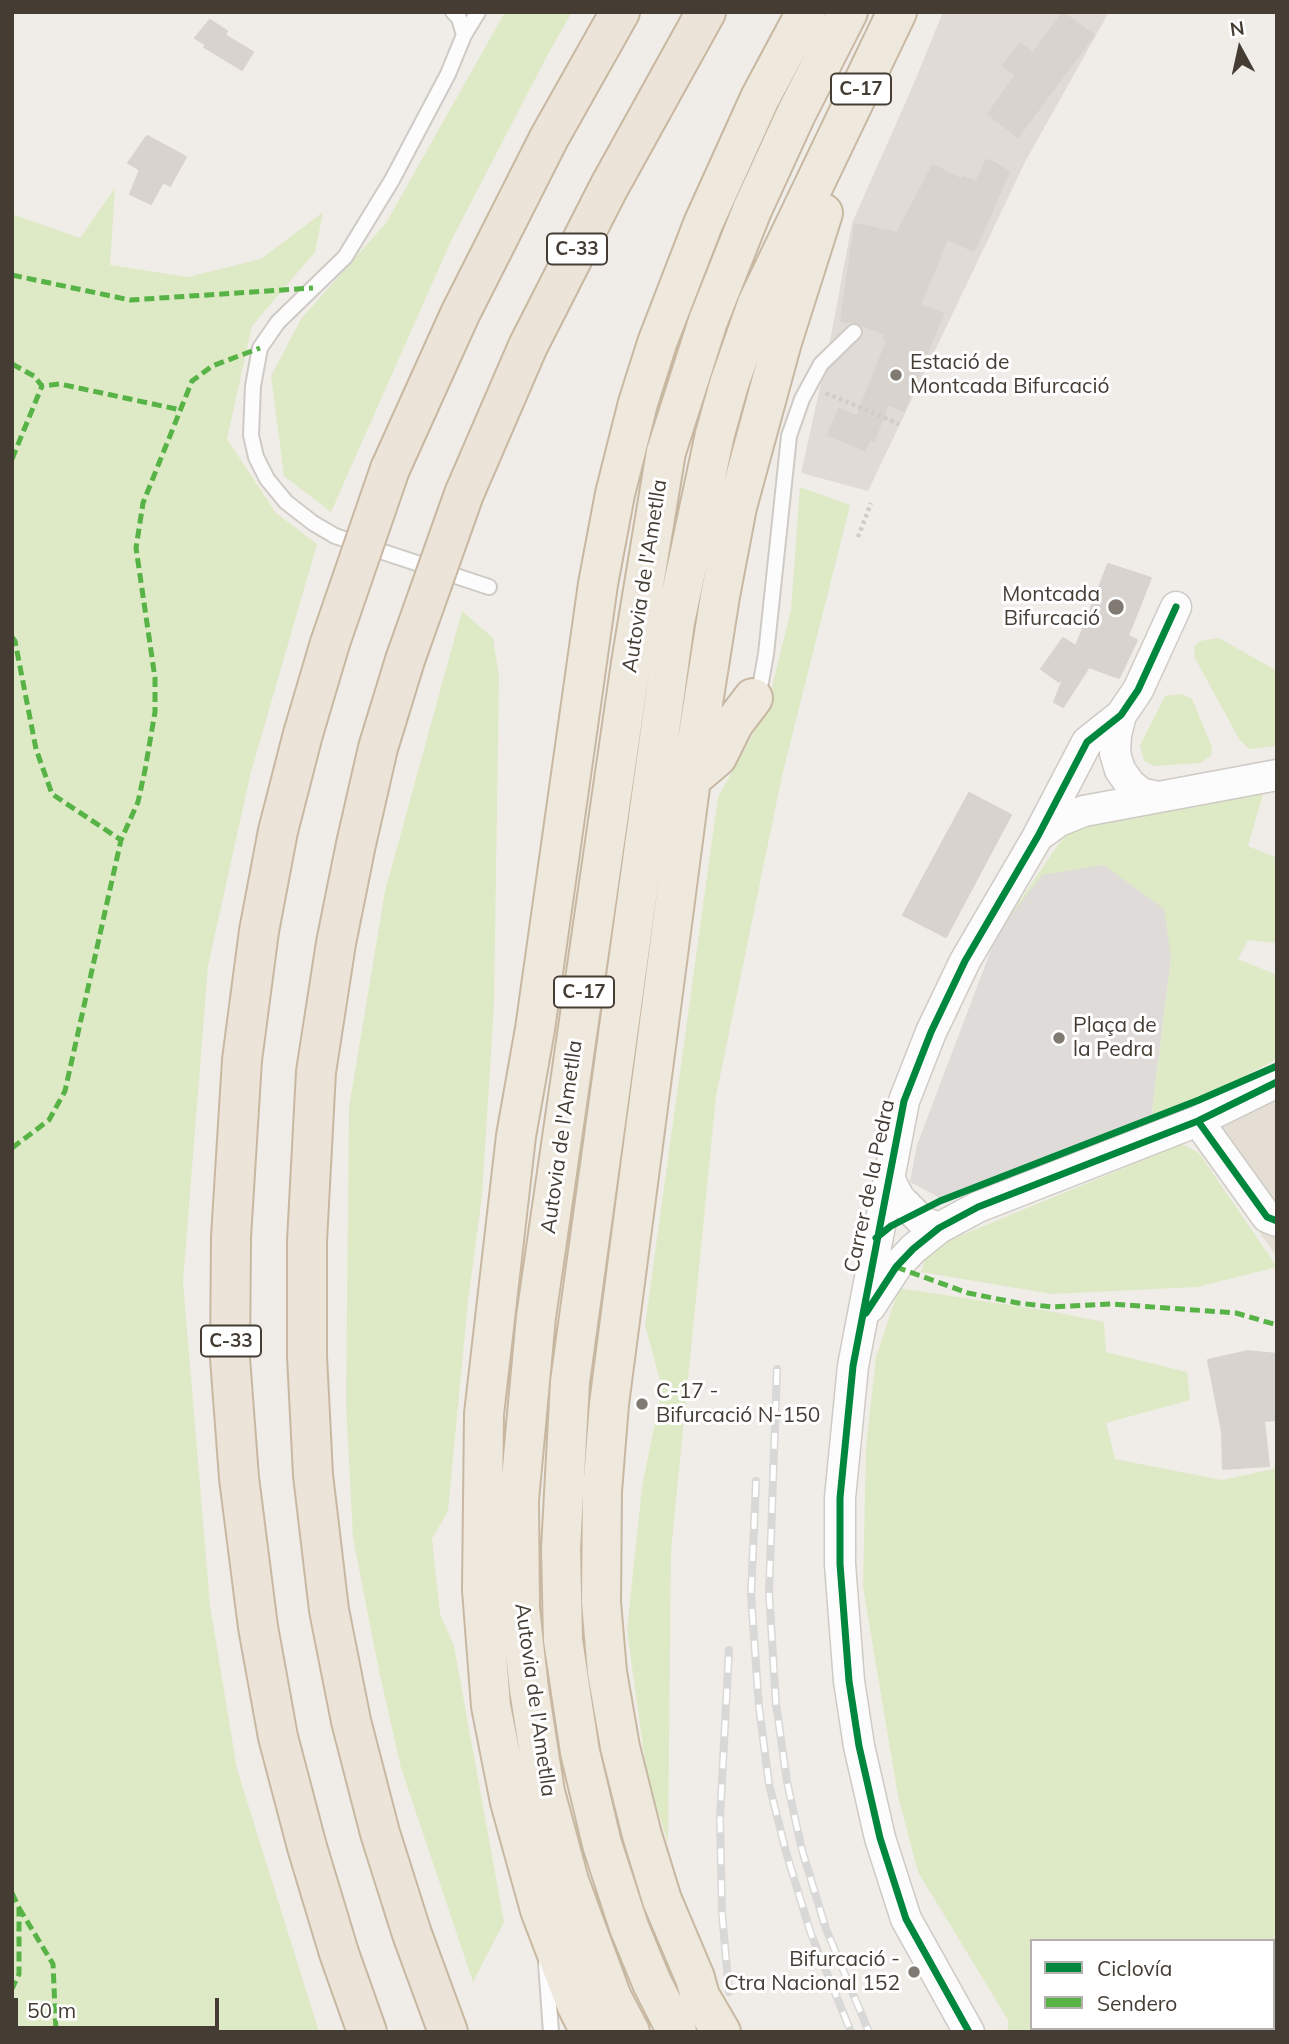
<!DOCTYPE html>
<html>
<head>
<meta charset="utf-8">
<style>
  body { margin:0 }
  #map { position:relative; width:1289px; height:2044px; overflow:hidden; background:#f0ece8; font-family:Mulish,sans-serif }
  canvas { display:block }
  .frame { position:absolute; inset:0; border:14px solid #453d34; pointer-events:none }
  .legend { position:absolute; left:1030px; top:1939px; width:245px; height:91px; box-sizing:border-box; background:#fff; border:2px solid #b5b1ae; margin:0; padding:9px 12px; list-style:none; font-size:21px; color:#453d34 }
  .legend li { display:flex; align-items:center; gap:14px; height:35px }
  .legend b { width:35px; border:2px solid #b5b1ae }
  .north { position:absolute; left:1205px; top:14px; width:70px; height:70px; -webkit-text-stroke:5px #fff; paint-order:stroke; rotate:352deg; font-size:19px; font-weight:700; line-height:28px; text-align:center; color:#453d34 }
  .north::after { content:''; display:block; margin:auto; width:24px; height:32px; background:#453d34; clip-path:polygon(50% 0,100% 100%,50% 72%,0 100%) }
  .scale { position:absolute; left:14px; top:1998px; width:205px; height:32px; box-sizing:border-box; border:4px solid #453d34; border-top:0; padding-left:9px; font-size:21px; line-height:24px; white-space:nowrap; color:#453d34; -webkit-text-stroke:5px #fff; paint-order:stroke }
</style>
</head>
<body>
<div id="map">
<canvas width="1289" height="2044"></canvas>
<div class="frame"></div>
<ul class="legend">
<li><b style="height:9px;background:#00873e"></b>Ciclovía</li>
<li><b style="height:9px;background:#57b346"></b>Sendero</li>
</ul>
<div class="north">N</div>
<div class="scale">50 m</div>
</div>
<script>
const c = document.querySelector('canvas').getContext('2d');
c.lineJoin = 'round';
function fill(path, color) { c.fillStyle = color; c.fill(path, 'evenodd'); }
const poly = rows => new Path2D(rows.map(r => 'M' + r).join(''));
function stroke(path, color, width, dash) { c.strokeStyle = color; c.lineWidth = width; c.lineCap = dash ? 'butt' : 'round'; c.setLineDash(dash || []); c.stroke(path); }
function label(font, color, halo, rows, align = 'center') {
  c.font = font + ' Mulish,sans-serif'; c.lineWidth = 6; c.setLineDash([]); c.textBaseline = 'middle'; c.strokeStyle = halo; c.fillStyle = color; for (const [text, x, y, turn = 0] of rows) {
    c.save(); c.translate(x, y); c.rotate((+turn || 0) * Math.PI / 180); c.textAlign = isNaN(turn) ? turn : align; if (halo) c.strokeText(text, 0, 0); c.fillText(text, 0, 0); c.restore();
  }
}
fill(poly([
  [1277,1061,1277,1257,1188,1133,1177,1113]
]), '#e4ded5');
fill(poly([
  [943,12,1109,12,1025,162,868,491,801,473,828,352,852,223,912,88]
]), '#e0dbd6');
fill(poly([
  [505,12,572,12,547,56,451,241,331,512,284,476,271,376,301,319,386,223],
  [115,188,110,265,188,277,261,259,323,212,315,252,252,326,227,439,276,513,317,544,251,772,208,966,183,1282,210,1605,237,1769,319,2032,12,2032,12,214,80,238],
  [800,487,850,505,782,776,716,1096,671,1551,668,1843,647,1776,627,1630,642,1487,662,1388,645,1325,718,797,766,711,791,610],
  [462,611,493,638,499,676,494,1005,482,1196,468,1301,448,1511,432,1539,440,1614,454,1646,504,1922,473,1982,401,1768,379,1671,353,1538,346,1404,349,1107,385,891],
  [1219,638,1277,671,1277,746,1249,749,1239,739,1195,658,1194,647,1200,641],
  [1182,694,1192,699,1212,747,1211,756,1200,763,1154,766,1144,761,1140,745,1165,696],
  [1264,791,1248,846,1277,858,1277,939,1275,943,1248,940,1238,959,1277,975,1277,1059,1195,1102,1151,1119,1171,956,997,934,1060,842,1072,830],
  [1182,1144,1199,1153,1277,1267,1197,1287,1052,1294,921,1272,928,1249],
  [899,1288,1049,1311,1104,1322,1106,1352,1187,1372,1190,1400,1106,1423,1115,1459,1222,1480,1277,1468,1277,2032,1008,2032,1008,2020,918,1872,898,1796,863,1587,866,1447,876,1357],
  [1032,1941,1273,1941,1273,2028,1032,2028]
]), '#deeac6');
fill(poly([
  [1104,865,1164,909,1171,956,1151,1119,940,1198,910,1182,917,1145,997,934,1042,875]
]), '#dfdbd8');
const building = poly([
  [1063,13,1094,35,1018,137,988,114,1016,75,1003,66,1020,43,1033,53,1063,13],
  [210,20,227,31,225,35,253,52,242,70,204,47,206,45,195,38,210,20],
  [147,136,186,157,170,186,163,182,151,204,130,194,140,170,128,163,147,136],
  [990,160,1009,172,974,251,947,239,920,305,943,314,904,411,888,404,874,441,870,439,865,450,828,435,839,409,857,416,887,341,884,340,886,334,857,323,841,321,855,224,897,233,933,165,962,180,963,177,976,182,986,161,990,160],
  [1108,564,1151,578,1128,636,1137,640,1119,678,1089,667,1063,707,1054,702,1066,672,1059,682,1041,669,1063,638,1076,646,1108,564],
  [969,793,1011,815,946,937,903,915,969,793],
  [1248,1351,1277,1354,1277,1420,1264,1421,1269,1466,1223,1469,1222,1432,1208,1360,1248,1351]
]);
fill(building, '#d8d3cf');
stroke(building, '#d8d3cd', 2);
const service = poly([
  [453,12,459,18,464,35],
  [478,12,464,35,448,74,392,180,345,257,278,322,260,348,253,386,251,435,256,457,267,479,286,502,313,523,335,536,489,587],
  [754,696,761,682,766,654,789,436,802,399,821,364,854,332],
  [546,1963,551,2032]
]);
const minor = poly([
  [1121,715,1116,735,1115,753,1120,770,1130,784,1141,793,1158,797],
  [1038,836,1059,821,1084,811,1277,775],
  [1198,1121,1267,1217,1277,1221],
  [888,1176,899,1198,923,1222,939,1228],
  [870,1307,896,1267,913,1249,939,1228,978,1207,1198,1121,1277,1082],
  [969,2032,906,1919,880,1838,859,1746,849,1681,840,1564,840,1498,853,1366,904,1101,931,1032,965,961,1038,836,1087,742,1121,715,1138,690,1176,607]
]);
const trunk = poly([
  [691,779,717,757,734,723,753,698],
  [590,2032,576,2004,540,1910,510,1802,491,1706,482,1590,484,1414,516,1136,535,1029,598,584,615,494,638,403,657,343,703,224,760,98,806,12],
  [630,2032,612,1998,569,1881,545,1792,529,1689,520,1608,519,1500,536,1317,631,663,666,452,708,321,752,210,796,114,848,12],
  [677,2032,652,1983,629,1927,602,1844,580,1752,563,1640,561,1549,570,1382,675,622,715,434,729,384,757,304,897,12],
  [721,2032,700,1996,695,1978,662,1900,642,1835,620,1747,607,1672,601,1602,602,1491,609,1404,691,779,720,596,737,507,782,342,823,213]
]);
const motorway = poly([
  [390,469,460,314,549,138,620,12],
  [464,494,528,346,609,187,706,12],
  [330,643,303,734,278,831,259,931,242,1060,231,1237,230,1358,239,1478,258,1627,278,1737,307,1847,339,1953,367,2032],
  [405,660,378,748,356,844,336,943,316,1072,307,1241,307,1356,313,1475,329,1610,351,1721,380,1833,412,1934,448,2032]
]);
stroke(service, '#cecac5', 18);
stroke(minor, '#cecac5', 33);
stroke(trunk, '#c8b8a2', 42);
stroke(motorway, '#c8b8a2', 42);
stroke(poly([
  [826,393,899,424],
  [858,537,871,503]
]), '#d0cdc9', 4.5, [3.5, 3.5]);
stroke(service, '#fdfcfc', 14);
stroke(minor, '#fdfcfc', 30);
stroke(trunk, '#eee8dd', 38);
stroke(motorway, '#ece4d8', 38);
const rail = poly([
  [777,1369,769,1592,776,1704,787,1782,802,1850,826,1929,869,2032],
  [756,1481,751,1595,759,1707,769,1784,786,1852,811,1934,851,2032],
  [729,1992,722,1913,720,1818,729,1650]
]);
stroke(rail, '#d8d8d7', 8);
stroke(rail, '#fff', 5, [16]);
const motorwayBridge = poly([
  [330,643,390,469],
  [405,660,464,494]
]);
stroke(motorwayBridge, '#c8b8a2', 42, []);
stroke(motorwayBridge, '#ece4d8', 38);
stroke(poly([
  [12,275,130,300,313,288],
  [12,364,34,376,42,386,60,384,181,410],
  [12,459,42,386],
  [12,637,15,641,36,749,52,794,121,840],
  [12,1148,49,1120,65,1091,121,840,138,802,145,770,155,712,155,678,136,548,143,503,192,381,212,366,260,348],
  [896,1267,968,1293,1018,1303,1052,1307,1112,1304,1236,1313,1277,1325],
  [12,1893,19,1908,19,1974,12,1989],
  [19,1908,53,1964,56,2032]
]), '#57b346', 5, [10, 5]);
stroke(poly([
  [1198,1121,1267,1217,1277,1221],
  [876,1238,891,1226,940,1201,1199,1100,1277,1066],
  [866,1313,896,1267,913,1249,939,1228,978,1207,1198,1121,1277,1082],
  [969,2032,906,1919,880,1838,859,1746,849,1681,840,1564,840,1498,853,1366,904,1101,931,1032,965,961,1038,836,1087,742,1121,715,1138,690,1176,607]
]), '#00873e', 7);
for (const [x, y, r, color] of [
  [896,375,7,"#817a73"],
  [1116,607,9,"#817a73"],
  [1059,1038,7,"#817a73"],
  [642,1404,7,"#817a73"],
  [914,1972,7,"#817a73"]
]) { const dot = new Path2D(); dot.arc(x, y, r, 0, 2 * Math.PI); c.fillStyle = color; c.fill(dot); stroke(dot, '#fff', 2.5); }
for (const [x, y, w] of [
  [861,89,60],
  [577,249,60],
  [584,992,60],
  [231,1341,60]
]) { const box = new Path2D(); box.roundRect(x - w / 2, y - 15.5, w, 31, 5); c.fillStyle = '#fff'; c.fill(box); stroke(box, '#453d34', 2); }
label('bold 19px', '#453d34', null, [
  ["C-17",861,89],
  ["C-33",577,249],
  ["C-17",584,992],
  ["C-33",231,1341]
]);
label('21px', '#453d34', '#fff', [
  ["Estació de",910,363],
  ["Montcada Bifurcació",910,387],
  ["Montcada",1100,595,"right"],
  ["Bifurcació",1100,619,"right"],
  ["Plaça de",1073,1026],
  ["la Pedra",1073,1050],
  ["C-17 -",656,1392],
  ["Bifurcació N-150",656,1416],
  ["Bifurcació -",900,1960,"right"],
  ["Ctra Nacional 152",900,1984,"right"]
], 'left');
label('21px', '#453d34', '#fff', [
  ["Autovia de l'Ametlla",645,576,-81],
  ["Autovia de l'Ametlla",562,1137,-82],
  ["Carrer de la Pedra",870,1186,-78],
  ["Autovia de l'Ametlla",535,1700,82]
]);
</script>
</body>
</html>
